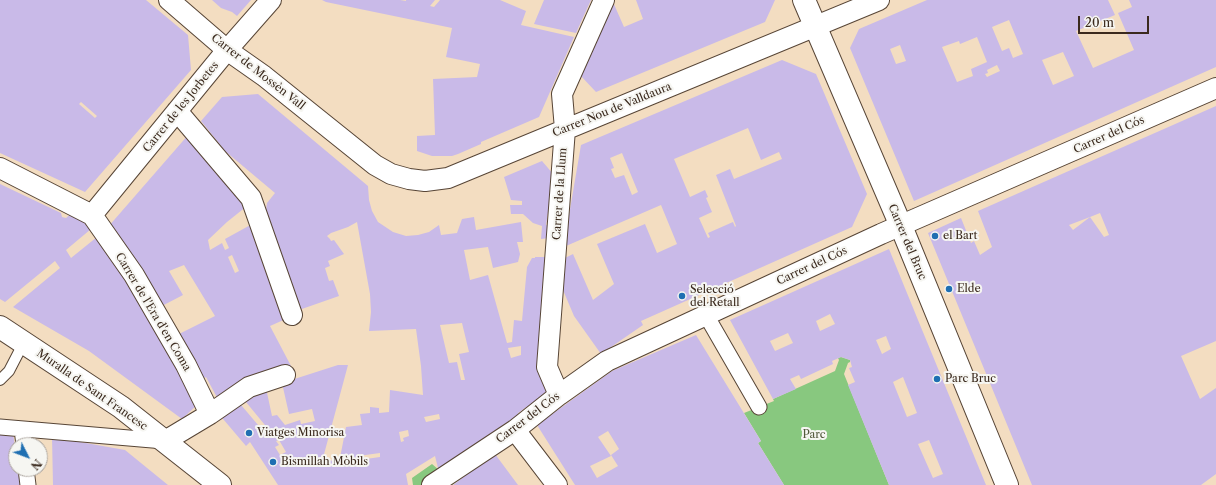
<!DOCTYPE html>
<html>
<head>
<meta charset="utf-8">
<style>
  body { margin:0 }
  #map { position:relative; width:1216px; height:485px; overflow:hidden; background:#f3ddc1; font-family:"Libre Caslon Text",serif }
  canvas { display:block }
  .north { position:absolute; left:8px; top:437px; width:40px; height:40px; box-sizing:border-box; background:#f6f6f2; border:1px solid #aba49d; border-radius:50%; rotate:132deg; font-size:11px; font-weight:700; line-height:16px; text-align:center; color:#3b2a1e }
  .north::after { content:''; display:block; margin:auto; width:14px; height:18px; background:#1f6fb2; clip-path:polygon(50% 0,100% 100%,50% 72%,0 100%) }
  .scale { position:absolute; left:1078px; top:16px; width:71px; height:18px; box-sizing:border-box; border:2px solid #3b2a1e; border-top:0; padding-left:5px; font-size:12px; line-height:14px; white-space:nowrap; color:#3b2a1e; -webkit-text-stroke:3px #f6f6f2; paint-order:stroke }
</style>
</head>
<body>
<div id="map">
<canvas width="1216" height="485"></canvas>
<div class="north">N</div>
<div class="scale">20 m</div>
</div>
<script>
const c = document.querySelector('canvas').getContext('2d');
c.lineJoin = 'round';
function fill(path, color) { c.fillStyle = color; c.fill(path, 'evenodd'); }
const poly = rows => new Path2D(rows.map(r => 'M' + r).join(''));
function stroke(path, color, width, dash) { c.strokeStyle = color; c.lineWidth = width; c.lineCap = dash ? 'butt' : 'round'; c.setLineDash(dash || []); c.stroke(path); }
function label(font, color, halo, rows, align = 'center') {
  c.font = font + ' "Libre Caslon Text",serif'; c.lineWidth = 4; c.setLineDash([]); c.textBaseline = 'middle'; c.strokeStyle = halo; c.fillStyle = color; for (const [text, x, y, turn = 0] of rows) {
    c.save(); c.translate(x, y); c.rotate((+turn || 0) * Math.PI / 180); c.textAlign = isNaN(turn) ? turn : align; if (halo) c.strokeText(text, 0, 0); c.fillText(text, 0, 0); c.restore();
  }
}
fill(poly([
  [841,357,850,360,850,362,848,363,844,374,889,485,784,485,758,443,761,441,744,413,774,401,773,399,835,371,839,360,838,358],
  [432,464,446,476,459,480,452,485,413,485,412,478]
]), '#88c87f');
fill(poly([
  [0,0,146,0,188,35,191,70,85,192,0,153],
  [81,102,97,116,95,118,79,104],
  [212,0,251,0,237,16,232,12,221,8],
  [322,0,400,0,406,1,406,0,435,0,430,6,434,7,440,0,500,0,526,11,521,25,574,37,539,117,481,142,481,144,458,154,452,156,432,156,417,151,417,136,435,135,433,79,477,77,480,64,446,57,452,28,326,2],
  [544,0,591,0,576,33,534,24],
  [636,0,775,0,765,22,596,92,580,75,613,2,624,27,643,19],
  [927,0,1108,0,1115,15,1076,31,1093,68,1134,50,1118,13,1132,7,1129,0,1216,0,1216,67,914,201,850,48,859,29],
  [1009,20,1023,54,1013,58,1009,48,1002,51,992,27],
  [977,37,987,62,971,69,973,76,957,82,942,47,959,41,960,44],
  [900,45,906,61,896,64,890,49],
  [1063,52,1074,76,1053,85,1042,60],
  [997,65,1000,71,987,77,985,74,988,73,987,70],
  [782,60,816,74,867,194,852,227,641,321,643,325,601,354,574,316,563,290,565,258,573,254,593,300,614,284,597,244,645,224,657,253,677,244,661,205,566,246,568,221,581,145],
  [748,128,761,160,779,152,782,159,734,179,730,169,716,175,736,226,735,227,733,222,708,233,710,237,708,238,699,218,712,212,706,198,708,197,705,190,690,197,674,159],
  [622,153,638,192,632,195,624,175,615,178,611,169,614,168,610,158],
  [258,94,368,186,369,200,372,211,378,222,393,232,406,236,418,235,429,232,439,225,441,235,457,233,462,219,474,217,476,230,521,222,523,242,517,242,520,254,518,262,493,268,488,247,464,250,470,280,488,275,507,343,512,342,514,320,522,321,527,267,532,258,535,258,535,257,548,257,551,390,518,413,518,415,493,432,439,472,435,456,406,474,408,485,278,485,250,442,246,446,218,413,236,399,264,432,269,430,241,396,266,388,272,416,277,415,285,425,300,420,301,424,315,421,312,409,289,414,282,383,338,365,348,365,323,458,339,463,346,427,362,425,360,414,370,413,370,407,379,408,379,413,389,412,390,390,423,395,421,366,416,329,369,331,371,312,370,294,357,222,348,227,331,233,327,236,330,239,331,241,334,240,344,254,328,261,330,266,325,268,329,281,333,280,339,296,299,310,265,217,267,203,275,193,225,151,201,121,222,97],
  [462,323,469,352,459,354,465,380,461,380,457,362,449,363,440,325],
  [521,346,521,355,511,358,508,348],
  [439,414,440,419,426,422,424,417],
  [408,430,409,436,403,438,404,441,401,442,399,432],
  [279,440,286,452,280,455,275,447,279,445,276,441],
  [380,453,380,457,359,460,358,456],
  [1216,106,1216,341,1181,356,1200,399,1216,388,1216,474,1201,485,1032,485,928,233,961,218,971,243,974,241,980,255,992,247,978,211],
  [1100,213,1109,235,1104,237,1090,217],
  [1090,217,1073,230,1069,225],
  [189,134,247,206,227,222,208,240,210,250,222,243,225,250,229,248,225,239,254,223,288,318,270,326,291,366,251,382,220,403,206,377,201,380,177,335,215,316,184,265,169,271,183,295,160,307,108,227],
  [232,255,239,271,235,273,228,257],
  [542,161,554,175,546,225,549,225,549,238,541,239,542,226,533,223,523,214,511,214,510,205,522,205,522,201,511,200,504,177],
  [0,184,61,213,62,217,66,218,73,212,91,229,66,250,71,258,97,237,120,269,198,404,182,419,89,351,13,307,60,268,55,261,5,302,0,299],
  [889,249,918,320,986,485,889,485,848,385,855,382,849,368,852,367,850,360,841,357,832,361,833,364,801,379,799,375,790,379,796,389,773,399,730,320],
  [830,314,835,324,820,331,816,321],
  [788,333,793,343,775,351,770,341],
  [886,336,891,349,882,354,876,340],
  [903,377,917,413,907,417,893,382],
  [929,440,943,474,933,478,918,444],
  [696,335,761,441,758,443,784,485,575,485,537,425,612,371],
  [608,431,619,449,611,455,618,466,597,478,590,466,611,456,598,437],
  [13,433,16,454,16,469,18,469,20,485,0,485,0,435],
  [52,437,125,450,168,485,53,485],
  [495,454,518,485,453,485,479,465]
]), '#c9bae8');
const service = poly([
  [0,380,9,371,24,342]
]);
const pedestrian = poly([
  [706,315,759,407],
  [0,427,164,441],
  [22,429,24,445],
  [26,469,28,485]
]);
const minor = poly([
  [169,0,227,50,264,76,375,165,391,174,409,179,425,181,448,178,879,0],
  [177,111,251,198,292,315],
  [0,168,92,215,134,275,186,365,210,414,165,441],
  [92,215,227,50,271,0],
  [559,395,547,367,565,129,562,94,604,0],
  [210,414,249,387,285,375],
  [515,430,557,485],
  [432,485,515,430,559,395,607,361,881,234,1216,88]
]);
const tertiary = poly([
  [804,0,901,226,1007,485],
  [0,327,121,407,220,485]
]);
stroke(service, '#574536', 12);
stroke(pedestrian, '#574536', 17);
stroke(minor, '#574536', 22);
stroke(tertiary, '#574536', 24);
stroke(service, '#fff', 10);
stroke(pedestrian, '#fff', 15);
stroke(minor, '#fff', 20);
stroke(tertiary, '#fff', 22);
for (const [x, y, r, color] of [
  [935,236,4,"#1f6fb2"],
  [949,289,4,"#1f6fb2"],
  [682,296,4,"#1f6fb2"],
  [937,379,4,"#1f6fb2"],
  [249,433,4,"#1f6fb2"],
  [273,462,4,"#1f6fb2"]
]) { const dot = new Path2D(); dot.arc(x, y, r, 0, 2 * Math.PI); c.fillStyle = color; c.fill(dot); stroke(dot, '#f6f6f2', 1.5); }
label('11px', '#3b2a1e', '#f6f6f2', [
  ["Carrer de Mossèn Vall",258,72,38],
  ["Carrer de les Jorbetes",181,107,-51],
  ["Carrer Nou de Valldaura",612,110,-22],
  ["Carrer del Cós",1109,135,-24],
  ["Carrer de la Llum",560,194,-86],
  ["Carrer del Bruc",907,242,67],
  ["Carrer del Cós",812,266,-25],
  ["Carrer de l'Era d'en Coma",153,312,59],
  ["Muralla de Sant Francesc",92,390,35],
  ["Carrer del Cós",528,418,-37]
]);
label('11px', '#3b2a1e', '#f6f6f2', [
  ["el Bart",943,236],
  ["Elde",957,289],
  ["Selecció",690,290],
  ["del Retall",690,303],
  ["Parc Bruc",945,379],
  ["Viatges Minorisa",257,433],
  ["Bismillah Mòbils",281,462]
], 'left');
label('11px', '#52593b', '#f6f6f2', [
  ["Parc",814,435]
]);
</script>
</body>
</html>
